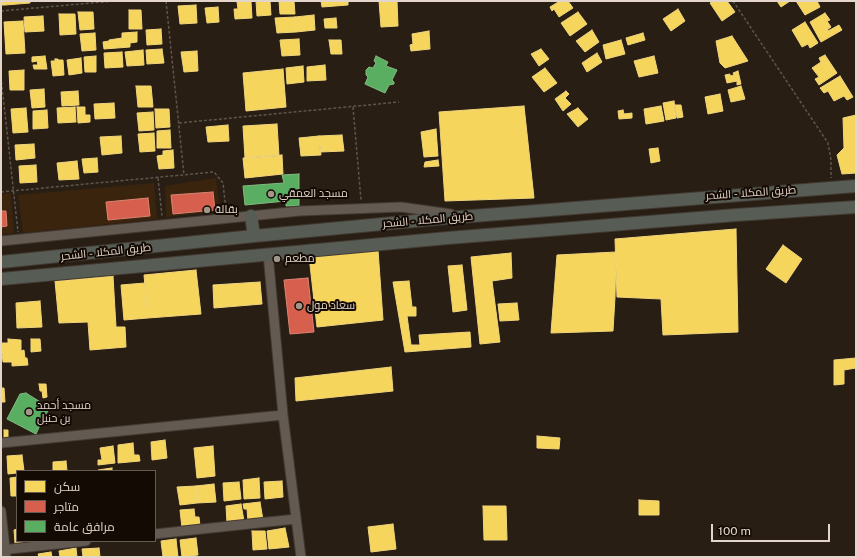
<!DOCTYPE html>
<html>
<head>
<meta charset="utf-8">
<style>
  body { margin:0 }
  #map { position:relative; width:857px; height:558px; overflow:hidden; background:#291e13; font-family:"Public Sans",Cairo,sans-serif }
  canvas { display:block }
  .frame { position:absolute; inset:0; border:2px solid #e3d5ca; pointer-events:none }
  .legend { position:absolute; left:16px; top:470px; width:140px; height:72px; box-sizing:border-box; background:#130a04; border:1px solid #665b53; margin:0; padding:5px 7px; list-style:none; font-size:12px; color:#e3d5ca }
  .legend li { display:flex; align-items:center; gap:8px; height:20px }
  .legend b { width:20px; border:1px solid #665b53 }
  .scale { position:absolute; left:711px; top:524px; width:119px; height:18px; box-sizing:border-box; border:2px solid #e3d5ca; border-top:0; padding-left:5px; font-size:12px; line-height:14px; white-space:nowrap; color:#e3d5ca; -webkit-text-stroke:3px #130a04; paint-order:stroke }
</style>
</head>
<body>
<div id="map">
<canvas width="857" height="558"></canvas>
<div class="frame"></div>
<ul class="legend">
<li><b style="height:11px;background:#f6d55c"></b>سكن</li>
<li><b style="height:11px;background:#d6604d"></b>متاجر</li>
<li><b style="height:11px;background:#5aae61"></b>مرافق عامة</li>
</ul>
<div class="scale">100 m</div>
</div>
<script>
const c = document.querySelector('canvas').getContext('2d');
c.lineJoin = 'round';
function fill(path, color) { c.fillStyle = color; c.fill(path, 'evenodd'); }
const poly = rows => new Path2D(rows.map(r => 'M' + r).join(''));
function stroke(path, color, width, dash) { c.strokeStyle = color; c.lineWidth = width; c.lineCap = dash ? 'butt' : 'round'; c.setLineDash(dash || []); c.stroke(path); }
function label(font, color, halo, rows, align = 'center') {
  c.font = font + ' "Public Sans",Cairo,sans-serif'; c.lineWidth = 4; c.setLineDash([]); c.textBaseline = 'middle'; c.strokeStyle = halo; c.fillStyle = color; for (const [text, x, y, turn = 0] of rows) {
    c.save(); c.translate(x, y); c.rotate((+turn || 0) * Math.PI / 180); c.textAlign = isNaN(turn) ? turn : align; if (halo) c.strokeText(text, 0, 0); c.fillText(text, 0, 0); c.restore();
  }
}
fill(poly([
  [216,178,220,211,166,217,165,186],
  [154,183,157,219,23,233,18,195],
  [11,193,14,233,1,234,1,195]
]), '#3b240e');
const homes = poly([
  [1,1,5,1,5,5,1,5,1,1],
  [5,1,30,1,30,3,5,5,5,1],
  [251,1,252,18,235,19,234,9,238,9,237,2,251,1],
  [256,1,270,1,271,15,257,16,256,1],
  [279,1,294,1,295,14,280,14,279,1],
  [321,1,348,1,348,5,322,7,321,1],
  [379,1,397,1,398,26,381,27,379,1],
  [560,1,568,1,573,8,559,17,554,9,552,11,550,7,560,1],
  [713,1,727,1,735,12,722,21,710,3,713,1],
  [777,1,790,1,781,7,777,1],
  [796,1,802,1,803,2,806,1,817,1,820,7,805,15,796,1],
  [196,5,197,23,180,24,178,6,196,5],
  [218,7,219,22,207,23,205,8,218,7],
  [678,9,685,21,671,31,663,19,678,9],
  [129,10,141,10,142,29,129,29,129,10],
  [78,12,93,12,94,29,80,30,78,12],
  [578,12,587,24,570,36,561,23,578,12],
  [825,13,830,20,827,21,831,27,827,30,828,31,839,25,842,30,821,42,810,22,825,13],
  [59,14,75,14,76,34,60,35,59,14],
  [314,15,315,30,296,32,295,17,314,15],
  [43,16,44,31,25,32,24,17,43,16],
  [295,17,296,32,277,33,275,18,295,17],
  [336,18,337,28,325,28,324,19,336,18],
  [23,21,25,53,6,54,4,22,23,21],
  [805,22,818,43,810,48,808,44,802,47,792,30,805,22],
  [161,29,162,44,147,45,146,30,161,29],
  [592,30,599,42,585,52,576,41,592,30],
  [429,31,430,49,411,51,410,45,413,44,412,34,429,31],
  [137,32,137,42,130,43,130,47,104,49,103,42,109,41,109,40,122,38,122,33,137,32],
  [95,33,96,50,82,51,80,34,95,33],
  [643,33,645,40,628,45,626,38,643,33],
  [732,36,748,61,725,68,720,63,716,41,732,36],
  [299,39,300,55,282,56,280,40,299,39],
  [329,40,341,40,342,54,331,54,329,40],
  [621,40,625,54,606,59,603,45,621,40],
  [162,49,164,63,147,64,146,50,162,49],
  [541,49,549,59,539,66,531,54,541,49],
  [143,50,144,65,127,66,125,52,143,50],
  [197,51,198,71,184,72,181,52,197,51],
  [122,52,123,67,105,68,104,53,122,52],
  [597,53,602,62,587,72,582,63,597,53],
  [825,55,837,73,819,85,815,79,819,77,812,68,821,62,819,58,825,55],
  [45,56,47,69,34,69,33,65,38,65,37,61,32,62,32,57,45,56],
  [96,56,96,72,85,72,84,57,96,56],
  [654,56,658,73,639,77,634,61,654,56],
  [81,58,82,73,69,75,67,60,81,58],
  [55,59,58,59,58,60,63,60,64,75,53,76,51,61,55,61,55,59],
  [325,65,326,80,307,81,307,67,325,65],
  [303,66,304,82,287,84,286,68,303,66],
  [545,68,557,83,544,92,532,77,545,68],
  [283,69,286,107,246,111,243,73,283,69],
  [24,70,24,90,10,90,9,71,24,70],
  [738,71,741,84,737,85,737,81,727,83,725,75,730,74,730,76,734,75,733,73,738,71],
  [840,76,853,97,847,100,844,96,834,101,828,91,824,93,820,88,840,76],
  [136,86,151,86,153,107,138,107,136,86],
  [741,86,745,99,731,102,728,90,741,86],
  [44,89,45,107,32,108,30,90,44,89],
  [78,91,79,105,62,106,61,92,78,91],
  [566,91,569,94,565,98,571,104,563,111,555,99,566,91],
  [720,94,723,111,708,114,705,97,720,94],
  [674,101,676,118,666,120,663,103,674,101],
  [114,103,115,118,95,119,94,104,114,103],
  [675,105,681,105,683,117,677,118,675,105],
  [524,106,534,198,445,201,439,112,524,106],
  [661,106,664,121,646,124,644,109,661,106],
  [75,107,76,122,58,123,57,108,75,107],
  [77,107,85,107,85,115,90,115,90,122,78,123,77,107],
  [26,108,28,132,13,133,11,109,26,108],
  [578,108,588,119,578,127,567,114,578,108],
  [155,109,169,109,170,127,156,128,155,109],
  [47,110,48,128,33,129,33,111,47,110],
  [623,110,624,114,632,113,632,118,619,119,618,111,623,110],
  [153,112,154,130,139,131,137,113,153,112],
  [856,115,856,173,842,174,837,155,844,148,843,118,856,115],
  [277,124,279,156,245,158,243,126,277,124],
  [228,125,229,141,208,142,206,127,228,125],
  [436,129,438,156,424,157,421,132,436,129],
  [170,130,171,148,157,148,157,131,170,130],
  [154,133,155,151,140,152,138,134,154,133],
  [342,135,344,151,320,152,319,136,342,135],
  [121,136,122,153,102,155,100,137,121,136],
  [319,136,321,155,301,156,299,138,319,136],
  [34,144,35,158,16,160,15,145,34,144],
  [658,148,660,161,651,163,649,149,658,148],
  [173,150,174,168,159,169,157,156,163,155,163,151,173,150],
  [282,155,283,174,245,178,243,158,282,155],
  [97,158,98,172,84,173,82,159,97,158],
  [438,160,439,166,424,167,425,162,438,160],
  [77,161,79,179,59,180,57,163,77,161],
  [36,165,37,182,20,183,19,166,36,165],
  [736,229,738,332,663,335,661,299,617,297,615,239,736,229],
  [783,245,802,259,786,283,766,269,783,245],
  [378,250,383,320,317,327,309,256,378,250],
  [616,252,615,297,613,331,551,333,557,255,616,252],
  [511,253,512,278,492,281,500,342,480,344,471,257,511,253],
  [462,265,467,310,453,312,448,266,462,265],
  [196,270,201,314,148,318,144,275,196,270],
  [113,276,116,327,125,327,126,347,90,350,88,322,59,323,55,281,113,276],
  [409,281,412,307,416,307,416,316,407,316,411,345,420,345,419,335,470,332,471,347,405,352,393,282,409,281],
  [260,282,262,304,214,308,213,285,260,282],
  [145,283,148,318,124,320,121,285,145,283],
  [40,301,42,327,17,328,16,303,40,301],
  [517,303,519,320,500,321,498,304,517,303],
  [8,339,21,340,21,351,24,350,25,358,27,358,28,365,12,366,12,362,3,362,1,343,8,343,8,339],
  [31,339,40,339,41,351,31,352,31,339],
  [856,358,856,368,844,370,844,384,834,385,834,360,856,358],
  [391,367,393,391,296,401,295,378,391,367],
  [39,384,46,384,47,397,43,398,42,391,40,391,39,384],
  [1,388,4,388,5,402,1,402,1,388],
  [4,430,8,430,8,438,4,438,4,430],
  [537,436,560,438,559,449,537,448,537,436],
  [165,440,167,458,152,460,151,442,165,440],
  [133,443,134,455,139,455,140,461,118,463,118,445,133,443],
  [113,446,115,463,98,465,98,460,102,460,100,448,113,446],
  [213,446,215,476,197,478,194,448,213,446],
  [22,455,24,471,17,471,17,473,8,474,7,456,22,455],
  [66,461,67,471,53,471,53,462,66,461],
  [112,468,112,471,98,471,98,470,112,468],
  [17,477,17,496,11,496,10,478,17,477],
  [259,478,260,498,244,499,243,480,259,478],
  [282,481,283,497,265,499,264,482,282,481],
  [239,482,241,499,224,501,223,483,239,482],
  [214,484,216,502,197,503,196,486,214,484],
  [196,486,197,503,180,505,177,487,196,486],
  [639,500,659,501,659,515,639,515,639,500],
  [260,502,263,520,248,521,247,509,244,509,243,504,260,502],
  [241,504,244,521,227,523,226,506,241,504],
  [483,506,506,506,507,540,484,540,483,506],
  [194,509,195,517,199,517,200,526,182,528,180,510,194,509],
  [393,524,396,549,371,552,368,527,393,524],
  [285,528,289,547,269,549,267,531,285,528],
  [17,529,17,541,33,542,15,543,14,530,17,529],
  [252,531,265,531,267,549,253,550,252,531],
  [196,538,198,555,182,557,180,540,196,538],
  [176,539,178,557,163,557,161,541,176,539],
  [76,548,77,557,60,557,59,551,76,548],
  [99,548,100,557,83,557,82,549,99,548],
  [51,552,52,557,39,557,38,554,51,552]
]);
fill(homes, '#f6d55c');
stroke(homes, '#f0d57d', 1);
const shops = poly([
  [213,192,215,210,173,214,171,195,213,192],
  [148,198,150,216,108,220,106,202,148,198],
  [1,211,6,211,7,226,1,227,1,211],
  [308,278,314,332,290,334,284,280,308,278]
]);
fill(shops, '#d6604d');
stroke(shops, '#da8372', 1);
const public = poly([
  [376,56,388,62,386,66,397,70,392,80,394,82,394,84,389,85,385,93,365,84,368,77,366,75,366,70,369,67,373,68,376,63,374,61,376,56],
  [299,174,299,206,286,206,286,201,245,205,243,186,284,183,282,175,299,174],
  [26,393,50,408,44,417,46,419,43,424,41,423,36,434,7,419,20,394,26,393]
]);
fill(public, '#5aae61');
stroke(public, '#83ba80', 1);
const minor = poly([
  [1,241,300,211,401,207,451,214],
  [268,254,283,415,301,557],
  [1,443,283,415],
  [1,511,6,557],
  [155,534,296,519],
  [1,550,86,541]
]);
const highway = poly([
  [251,216,254,236],
  [1,262,254,236,447,218,856,186],
  [1,279,448,238,736,215,810,210,856,207]
]);
stroke(minor, '#433a33', 11);
stroke(highway, '#433a33', 14);
stroke(poly([
  [166,1,184,175],
  [733,1,828,143,831,160,831,178],
  [1,11,114,1],
  [1,77,18,232],
  [353,107,361,200],
  [179,123,399,102],
  [158,178,162,216],
  [1,192,214,172,223,183,226,211]
]), '#5e554e', 1.5, [3, 2]);
stroke(minor, '#635a52', 9);
stroke(highway, '#575d55', 12);
for (const [x, y, r, color] of [
  [271,194,4,"#a2958a"],
  [207,210,4,"#a2958a"],
  [277,259,4,"#a2958a"],
  [299,306,4,"#a2958a"],
  [29,412,4,"#a2958a"]
]) { const dot = new Path2D(); dot.arc(x, y, r, 0, 2 * Math.PI); c.fillStyle = color; c.fill(dot); stroke(dot, '#130a04', 1.5); }
label('11px', '#e3d5ca', '#130a04', [
  ["طريق المكلا - الشحر",751,193,-4],
  ["طريق المكلا - الشحر",428,220,-5],
  ["طريق المكلا - الشحر",106,252,-6]
]);
label('11px', '#e3d5ca', '#130a04', [
  ["مسجد العمقي",279,194],
  ["بقالة",215,210],
  ["مطعم",285,259],
  ["سعاد مول",307,306],
  ["مسجد أحمد",37,406],
  ["بن حنبل",37,419]
], 'left');
</script>
</body>
</html>
